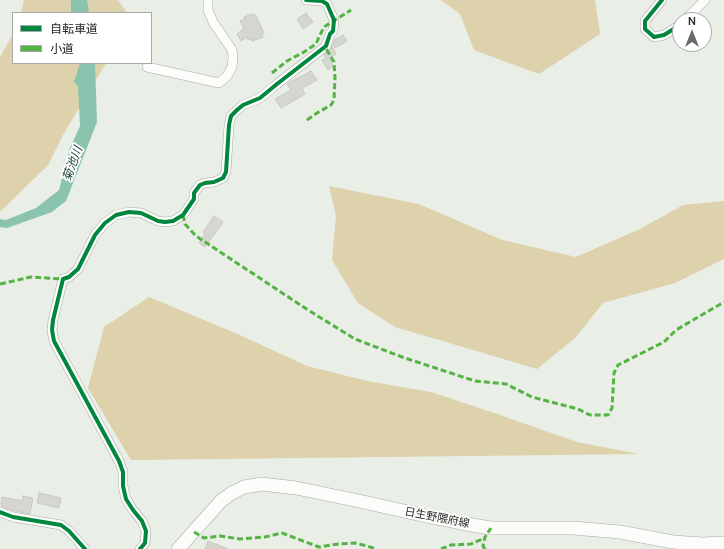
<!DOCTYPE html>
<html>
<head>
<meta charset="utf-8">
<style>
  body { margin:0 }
  #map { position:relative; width:724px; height:549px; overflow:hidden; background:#e9eee6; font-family:Manrope,"Noto Sans JP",sans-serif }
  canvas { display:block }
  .legend { position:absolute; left:12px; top:12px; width:140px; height:52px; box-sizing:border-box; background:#fff; border:1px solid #a8a9a7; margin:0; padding:5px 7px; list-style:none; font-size:12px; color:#252822 }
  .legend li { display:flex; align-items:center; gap:8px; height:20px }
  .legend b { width:20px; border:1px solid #a8a9a7 }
  .north { position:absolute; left:672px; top:12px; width:40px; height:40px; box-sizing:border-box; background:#fff; border:1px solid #a8a9a7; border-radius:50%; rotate:0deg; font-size:11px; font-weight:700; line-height:16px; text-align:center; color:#252822 }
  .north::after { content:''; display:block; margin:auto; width:14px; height:18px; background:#6a6d67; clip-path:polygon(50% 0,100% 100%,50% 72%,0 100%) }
</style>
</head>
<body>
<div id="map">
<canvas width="724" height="549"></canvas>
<ul class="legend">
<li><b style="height:5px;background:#00873e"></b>自転車道</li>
<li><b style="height:5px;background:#55b245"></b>小道</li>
</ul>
<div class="north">N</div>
</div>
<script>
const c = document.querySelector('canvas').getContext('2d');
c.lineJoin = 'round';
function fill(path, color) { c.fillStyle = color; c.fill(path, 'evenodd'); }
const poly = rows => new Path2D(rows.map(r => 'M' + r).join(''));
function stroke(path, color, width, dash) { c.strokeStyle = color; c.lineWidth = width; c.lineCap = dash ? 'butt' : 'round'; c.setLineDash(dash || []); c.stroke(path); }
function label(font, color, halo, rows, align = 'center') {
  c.font = font + ' Manrope,"Noto Sans JP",sans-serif'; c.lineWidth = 3.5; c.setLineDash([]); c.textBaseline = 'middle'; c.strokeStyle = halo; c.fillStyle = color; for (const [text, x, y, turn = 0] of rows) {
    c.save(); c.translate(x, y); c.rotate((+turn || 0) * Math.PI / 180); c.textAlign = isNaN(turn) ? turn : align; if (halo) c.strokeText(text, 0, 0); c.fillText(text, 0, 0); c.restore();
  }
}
fill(poly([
  [24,0,118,0,127,13,21,13],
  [441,0,595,0,600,34,539,74,474,50,460,14],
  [13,34,13,63,106,63,63,135,48,165,0,212,0,57],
  [329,186,419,204,502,240,576,257,640,229,683,205,724,201,724,259,675,283,603,303,575,338,537,369,395,327,358,303,332,260,336,216],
  [149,297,240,335,307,366,367,381,431,392,497,414,577,442,639,454,131,460,88,388,104,327]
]), '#ddd2ab');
fill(poly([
  [71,0,87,0,89,13,71,13],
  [80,63,95,63,97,122,66,201,52,212,7,228,0,227,0,219,6,220,36,208,59,190,70,148,80,126,78,86,74,82]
]), '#8ac4af');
const building = poly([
  [306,13,313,22,303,29,297,19,306,13],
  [252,14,253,16,255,14,264,33,262,34,263,37,252,41,251,39,248,40,247,37,241,41,237,34,244,29,240,21,245,19,244,17,252,14],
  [343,35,347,41,335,48,333,45,334,40,343,35],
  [332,46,336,54,329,58,333,66,328,70,322,60,326,58,324,55,330,50,332,46],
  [311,71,317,80,302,88,305,94,281,108,275,99,291,90,287,84,311,71],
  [214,216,223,222,205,247,199,243,205,234,203,232,214,216],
  [39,493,61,498,59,508,37,503,39,493],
  [23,496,33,498,30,514,15,511,1,506,2,497,23,501,23,496],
  [208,541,228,549,205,549,208,541]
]);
fill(building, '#d4d6cf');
stroke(building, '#c6c9c2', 1);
const minor = poly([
  [662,0,645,21,645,29,654,37,664,35,680,25],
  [685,20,705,0],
  [147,67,219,83,227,76,232,67,233,57,232,50,213,22,208,10,208,0],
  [0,512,13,517,61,525,69,531,85,549],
  [140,549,145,543,146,531,142,521,133,510,126,499,123,486,123,472,119,461,54,341,52,330,53,320,63,279,69,277,78,269,95,235,105,223,116,215,129,212,141,213,158,221,165,222,173,221,183,215,194,199,194,193,200,185,205,183,214,182,223,178,226,172,229,125,231,116,237,110,243,105,260,98,277,84,326,46,330,34,333,31,334,20,327,4,322,1,306,0]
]);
const secondary = poly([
  [178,549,221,501,232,493,244,487,262,484,296,488,359,501,426,516,466,524,491,528,573,528,620,532,673,542,702,544,724,543]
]);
stroke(minor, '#a6aaa3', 10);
stroke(secondary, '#a6aaa3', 14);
stroke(minor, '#fcfcfb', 9);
stroke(secondary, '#fcfcfb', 13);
stroke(poly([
  [272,73,287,61,304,52,316,44,319,37,324,27,351,10],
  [307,120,317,113,331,105,334,100,335,78,334,62,325,47],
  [183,215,185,224,196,236,308,310,355,339,402,357,475,381,506,384,532,397,578,409,590,415,608,415,612,408,614,373,618,365,664,342,676,330,724,302],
  [0,284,31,277,63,279],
  [194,532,204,538,220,536,240,539,265,537,282,533,319,547,338,544,355,543,367,546,376,549],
  [441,549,451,545,471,544,480,540,485,539],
  [485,549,483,546,485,537,491,528]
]), '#55b245', 3, [6, 3]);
stroke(poly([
  [662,0,645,21,645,29,654,37,664,35,680,25],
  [0,512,13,517,61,525,69,531,85,549],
  [140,549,145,543,146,531,142,521,133,510,126,499,123,486,123,472,119,461,54,341,52,330,53,320,63,279,69,277,78,269,95,235,105,223,116,215,129,212,141,213,158,221,165,222,173,221,183,215,194,199,194,193,200,185,205,183,214,182,223,178,226,172,229,125,231,116,237,110,243,105,260,98,277,84,326,46,330,34,333,31,334,20,327,4,322,1,306,0]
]), '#00873e', 4);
label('11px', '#252822', '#fff', [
  ["日生野隈府線",437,518,11]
]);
label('italic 12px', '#1a3f34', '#fff', [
  ["菊池川",73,164,-70]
]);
</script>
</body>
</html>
